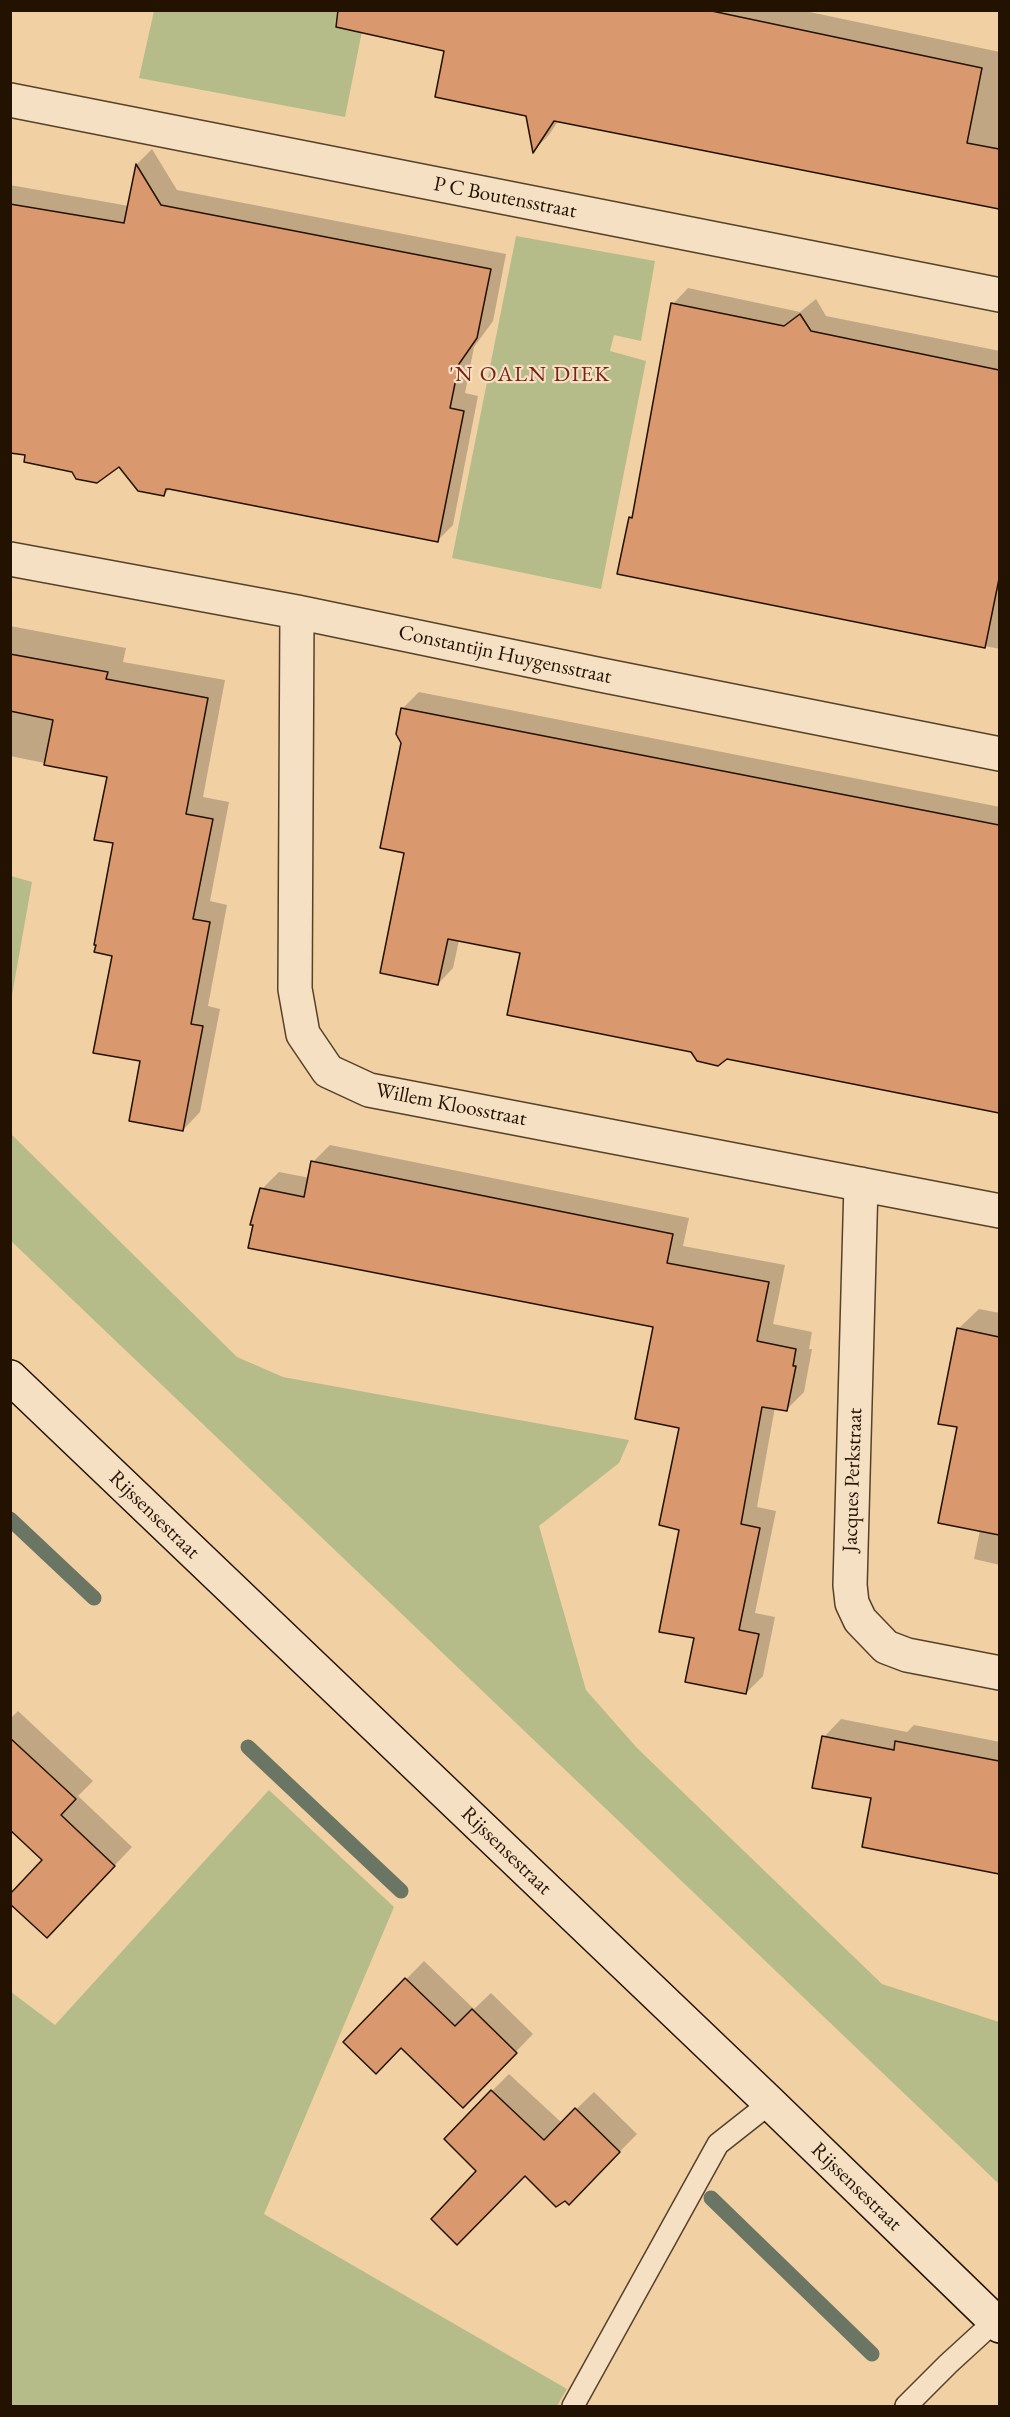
<!DOCTYPE html>
<html>
<head>
<meta charset="utf-8">
<style>
  body { margin:0 }
  #map { position:relative; width:1010px; height:2417px; overflow:hidden; background:#f1d0a4; font-family:"EB Garamond",serif }
  canvas { display:block }
  .frame { position:absolute; inset:0; border:12px solid #231200; pointer-events:none }
</style>
</head>
<body>
<div id="map">
<canvas width="1010" height="2417"></canvas>
<div class="frame"></div>
</div>
<script>
const c = document.querySelector('canvas').getContext('2d');
c.lineJoin = 'round';
function fill(path, color) { c.fillStyle = color; c.fill(path, 'evenodd'); }
const poly = rows => new Path2D(rows.map(r => 'M' + r).join(''));
function stroke(path, color, width, dash) { c.strokeStyle = color; c.lineWidth = width; c.lineCap = dash ? 'butt' : 'round'; c.setLineDash(dash || []); c.stroke(path); }
function label(font, color, halo, rows, align = 'center') {
  c.font = font + ' "EB Garamond",serif'; c.lineWidth = 4.5; c.setLineDash([]); c.textBaseline = 'middle'; c.strokeStyle = halo; c.fillStyle = color; for (const [text, x, y, turn = 0] of rows) {
    c.save(); c.translate(x, y); c.rotate((+turn || 0) * Math.PI / 180); c.textAlign = isNaN(turn) ? turn : align; if (halo) c.strokeText(text, 0, 0); c.fillText(text, 0, 0); c.restore();
  }
}
fill(poly([
  [154,11,366,11,345,117,139,78],
  [516,236,655,261,641,341,614,335,610,351,646,361,601,589,452,558],
  [11,876,32,882,11,1001,10,876],
  [11,1134,237,1357,283,1377,629,1440,619,1463,539,1526,586,1690,637,1748,882,1984,999,2022,999,2184,11,1241],
  [269,1790,394,1907,264,2214,567,2389,557,2406,11,2406,11,1992,55,2025]
]), '#b6bc89');
fill(poly([
  [409,10,800,10,1000,52,1000,207,558,121,549,135,534,150,528,115,445,50],
  [152,149,177,190,506,254,493,321,474,347,465,393,478,396,453,525,437,541,170,488,164,495,119,465,73,471,29,443,10,440,10,185,129,206,137,164],
  [688,288,800,312,816,299,826,316,1000,351,1000,649,619,573,630,518,634,514,673,304],
  [10,626,126,648,123,662,225,680,203,797,229,802,210,901,227,905,208,1006,220,1009,200,1112,183,1130,142,1060,113,955,115,842,109,776,10,756],
  [419,692,1000,807,1000,1111,692,1051,522,952,459,940,453,968,438,984,406,852,403,743,397,733,403,708],
  [330,1145,689,1218,683,1246,785,1265,773,1324,812,1332,809,1349,812,1349,804,1392,787,1409,775,1407,757,1507,776,1511,755,1613,775,1617,763,1676,746,1693,695,1637,681,1529,680,1426,655,1326,262,1189,279,1172,310,1178,313,1162],
  [979,1309,1000,1313,1000,1565,974,1559,980,1530,959,1426,958,1329],
  [18,1711,93,1781,78,1796,132,1847,64,1919,45,1860,10,1828,10,1719],
  [841,1719,907,1732,914,1725,1000,1742,1000,1872,863,1846,873,1797,824,1737],
  [424,1961,474,2009,491,1993,533,2034,480,2089,401,2046,345,2042],
  [509,2074,562,2123,594,2092,637,2134,569,2203,525,2174,479,2171,492,2091]
]), '#0003');
stroke(poly([
  [10,1519,94,1598],
  [248,1747,401,1891],
  [711,2198,872,2354]
]), '#6b7563', 15);
const building = poly([
  [338,10,707,10,982,68,967,143,999,149,999,209,554,121,533,153,526,116,435,97,444,51,336,27,338,10],
  [136,164,161,205,491,269,477,338,459,364,450,408,464,411,438,542,169,489,166,489,164,496,138,491,119,467,97,483,76,479,72,472,24,462,25,455,10,453,10,204,124,223,136,164],
  [671,303,784,326,800,314,811,331,999,370,999,579,985,648,617,574,629,517,632,518,671,303],
  [10,654,108,672,106,679,208,698,186,814,213,819,193,919,210,922,191,1024,203,1026,183,1131,129,1121,140,1061,93,1053,112,956,94,952,96,945,94,945,113,843,94,840,107,777,44,765,53,720,10,711,10,654],
  [401,708,999,825,999,1113,727,1059,718,1066,697,1061,691,1052,507,1015,520,953,448,939,438,985,380,973,404,853,380,848,401,743,396,734,401,708],
  [311,1161,673,1234,667,1263,769,1282,757,1341,796,1349,793,1366,796,1366,787,1411,762,1407,741,1524,760,1528,739,1630,759,1634,746,1694,685,1682,694,1638,659,1632,679,1530,659,1525,679,1428,635,1419,653,1327,248,1248,253,1225,250,1225,260,1188,304,1197,311,1161],
  [957,1328,999,1337,999,1535,938,1523,957,1427,938,1424,957,1328],
  [822,1736,894,1750,895,1741,999,1761,999,1874,862,1847,871,1798,812,1788,822,1736],
  [10,1738,76,1799,61,1815,115,1866,47,1938,10,1904,10,1894,42,1860,10,1830,10,1738],
  [405,1978,455,2026,472,2009,517,2053,463,2108,401,2048,376,2074,343,2042,405,1978],
  [491,2090,544,2140,575,2108,620,2152,569,2205,565,2201,556,2207,525,2176,457,2245,431,2219,476,2171,444,2139,491,2090]
]);
fill(building, '#da986f');
stroke(building, '#231200', 1.5);
const service = poly([
  [573,2406,718,2144,770,2103],
  [906,2406,948,2364,995,2321]
]);
const minor = poly([
  [10,100,1000,295],
  [10,559,297,612,601,675,1000,754],
  [297,612,295,989,303,1034,328,1071,369,1090,1000,1211],
  [861,1184,850,1585,852,1603,860,1620,886,1647,907,1655,1000,1673]
]);
const secondary = poly([
  [10,1377,770,2103,1000,2326]
]);
stroke(service, '#564229', 24);
stroke(minor, '#564229', 36);
stroke(secondary, '#231200', 36);
stroke(service, '#f6e0c4', 21);
stroke(minor, '#f6e0c4', 33);
stroke(secondary, '#f6e0c4', 33);
label('21px', '#231200', '#f6e0c4', [
  ["P C Boutensstraat",505,198,11],
  ["Constantijn Huygensstraat",505,655,12],
  ["Willem Kloosstraat",451,1105,11],
  ["Jacques Perkstraat",853,1480,-88],
  ["Rijssensestraat",154,1515,44],
  ["Rijssensestraat",506,1851,44],
  ["Rijssensestraat",856,2187,44]
]);
c.letterSpacing = '1.5px';
label('22px', '#7a1f14', '#f6e0c4', [
  ["'N OALN DIEK",530,375]
]);
c.letterSpacing = '0px';
</script>
</body>
</html>
